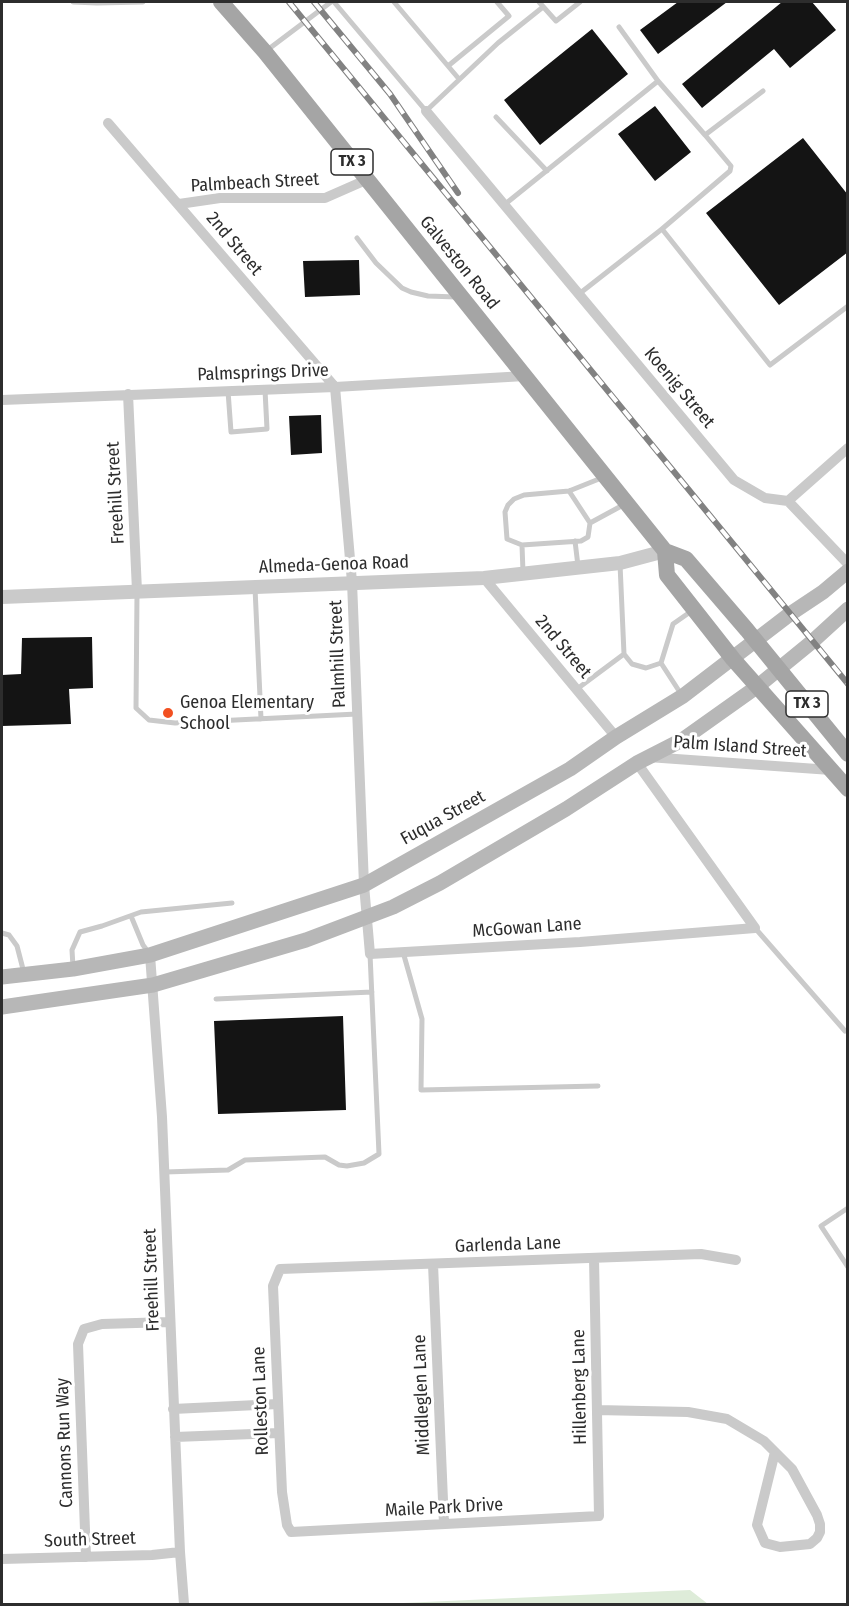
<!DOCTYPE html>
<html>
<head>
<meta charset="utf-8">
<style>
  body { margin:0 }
  #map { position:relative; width:849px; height:1606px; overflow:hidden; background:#fff; font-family:"Fira Sans Condensed",sans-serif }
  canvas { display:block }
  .frame { position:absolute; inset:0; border:3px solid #2d2d2d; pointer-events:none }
</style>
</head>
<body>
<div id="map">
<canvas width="849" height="1606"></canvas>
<div class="frame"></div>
</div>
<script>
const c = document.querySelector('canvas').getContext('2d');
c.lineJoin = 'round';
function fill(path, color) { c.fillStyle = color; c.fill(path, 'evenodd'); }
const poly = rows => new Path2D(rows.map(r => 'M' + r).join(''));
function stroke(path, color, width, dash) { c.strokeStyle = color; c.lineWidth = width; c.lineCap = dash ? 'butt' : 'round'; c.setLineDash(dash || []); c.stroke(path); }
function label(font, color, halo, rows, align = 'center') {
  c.font = font + ' "Fira Sans Condensed",sans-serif'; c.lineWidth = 6; c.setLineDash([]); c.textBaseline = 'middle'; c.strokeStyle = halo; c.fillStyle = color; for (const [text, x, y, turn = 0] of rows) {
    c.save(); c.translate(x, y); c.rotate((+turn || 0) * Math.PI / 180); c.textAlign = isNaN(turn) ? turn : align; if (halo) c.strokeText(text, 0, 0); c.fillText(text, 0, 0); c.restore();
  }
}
fill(poly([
  [690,1590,708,1604,381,1604]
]), '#deecd9');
fill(poly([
  [678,2,727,2,658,54,640,30],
  [782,2,812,2,836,30,790,68,774,49,702,108,682,84],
  [592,29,628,74,540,145,504,100],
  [655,106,691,152,655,181,618,134],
  [803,138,848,195,848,252,779,305,706,213],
  [359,260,360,295,305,297,303,261],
  [321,415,322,453,291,455,289,416],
  [92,637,93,688,69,689,71,724,2,726,2,675,21,674,22,638],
  [343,1016,346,1110,218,1114,214,1021]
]), '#141414');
stroke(poly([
  [73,2,97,3,143,2],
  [334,2,426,111,498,43,543,7],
  [394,2,448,66,509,16,497,2],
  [539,2,556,21,580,2],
  [619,27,658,81,705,135,763,91],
  [266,51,331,2],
  [448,66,459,79],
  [496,117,547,171],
  [504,205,658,81],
  [662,229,730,171,731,166,705,135],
  [357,238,376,263,402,288,411,292,428,296,456,297],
  [579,294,662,229,770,365,848,306],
  [228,391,231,432,267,429,265,390],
  [590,523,625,504],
  [575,541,578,566],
  [522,545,581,541,588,537,590,523,569,491],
  [620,564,624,654,632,664,646,668,661,663,673,624,693,610],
  [523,572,522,545,507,539,505,512,508,505,514,499,524,495,569,491,604,477],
  [255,588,261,719],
  [137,594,136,708,149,720,175,723,357,714],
  [661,663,681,694],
  [577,689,624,654],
  [131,916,143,945,149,953],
  [755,928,845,1031],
  [2,933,9,935,17,946,24,973],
  [403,952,422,1019,421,1090,598,1086],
  [73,967,72,950,80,932,102,926,141,912,232,903],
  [216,999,372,992],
  [165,1172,228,1170,245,1160,325,1157,339,1165,347,1166,364,1163,379,1154,370,954],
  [848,1208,821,1226,848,1267]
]), '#cacaca', 5);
stroke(poly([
  [426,111,734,480,765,498,788,501,848,564],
  [108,123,335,387],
  [179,204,220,198,325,198,366,180],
  [335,387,352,582,364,885,370,954,580,942,755,928],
  [128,394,137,591],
  [2,400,335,387,525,376],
  [788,501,848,448],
  [484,578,616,737],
  [648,757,831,770],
  [637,763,755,928],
  [150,955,162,1117,180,1552,184,1604],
  [594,1258,599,1516,291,1532,287,1525,282,1492,273,1286,280,1269,701,1254,736,1260],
  [433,1264,444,1524],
  [173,1409,278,1404],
  [597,1410,688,1412,727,1419,764,1441,792,1469,817,1515,820,1524,820,1532,817,1538,810,1544,780,1547,765,1543,757,1525,775,1452],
  [175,1437,279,1433],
  [86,1557,78,1344,84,1329,102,1324,170,1322],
  [2,1559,152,1555,180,1552]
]), '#cacaca', 10);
stroke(poly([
  [2,597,484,578,620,563,665,551]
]), '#cacaca', 14);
stroke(poly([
  [2,977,73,969,150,955,364,885,570,769,616,737,683,696,790,614,823,592,848,571],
  [2,1007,153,985,306,940,393,907,440,883,566,809,637,763,682,740,758,686,813,641,848,609]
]), '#b7b7b7', 15);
stroke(poly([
  [221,2,265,52,665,551,686,559,747,630,848,754],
  [665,551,667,575,733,659,848,789]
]), '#a5a5a5', 16);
const rail = poly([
  [289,2,848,684],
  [314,2,390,94,458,193]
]);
stroke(rail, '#828282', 6);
stroke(rail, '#fff', 4, [11]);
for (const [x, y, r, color] of [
  [168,713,6,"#f25021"]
]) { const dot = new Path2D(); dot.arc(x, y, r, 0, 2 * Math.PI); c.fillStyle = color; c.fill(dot); stroke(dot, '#fff', 2); }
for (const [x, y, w] of [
  [352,162,42],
  [807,704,42]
]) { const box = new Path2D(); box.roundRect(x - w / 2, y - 13, w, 26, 4.5); c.fillStyle = '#fff'; c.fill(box); stroke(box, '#2d2d2d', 1.5); }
label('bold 16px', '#2d2d2d', null, [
  ["TX 3",352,162],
  ["TX 3",807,704]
]);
label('18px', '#2d2d2d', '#fff', [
  ["Palmbeach Street",255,183,-3],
  ["2nd Street",234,244,50],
  ["Galveston Road",459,263,51],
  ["Palmsprings Drive",263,373,-2],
  ["Koenig Street",679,388,50],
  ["Freehill Street",116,493,-93],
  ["Almeda-Genoa Road",334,565,-2],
  ["2nd Street",563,647,50],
  ["Palmhill Street",338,654,-92],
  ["Palm Island Street",740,747,4],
  ["Fuqua Street",443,818,-29],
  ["McGowan Lane",527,928,-4],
  ["Garlenda Lane",508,1245,-2],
  ["Freehill Street",152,1280,-92],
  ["Hillenberg Lane",580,1387,-91],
  ["Middleglen Lane",422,1395,-92],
  ["Rolleston Lane",261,1401,-92],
  ["Cannons Run Way",65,1443,-92],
  ["Maile Park Drive",444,1508,-3],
  ["South Street",90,1540,-2]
]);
label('18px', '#2d2d2d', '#fff', [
  ["Genoa Elementary",180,703],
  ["School",180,724]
], 'left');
</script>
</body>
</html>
